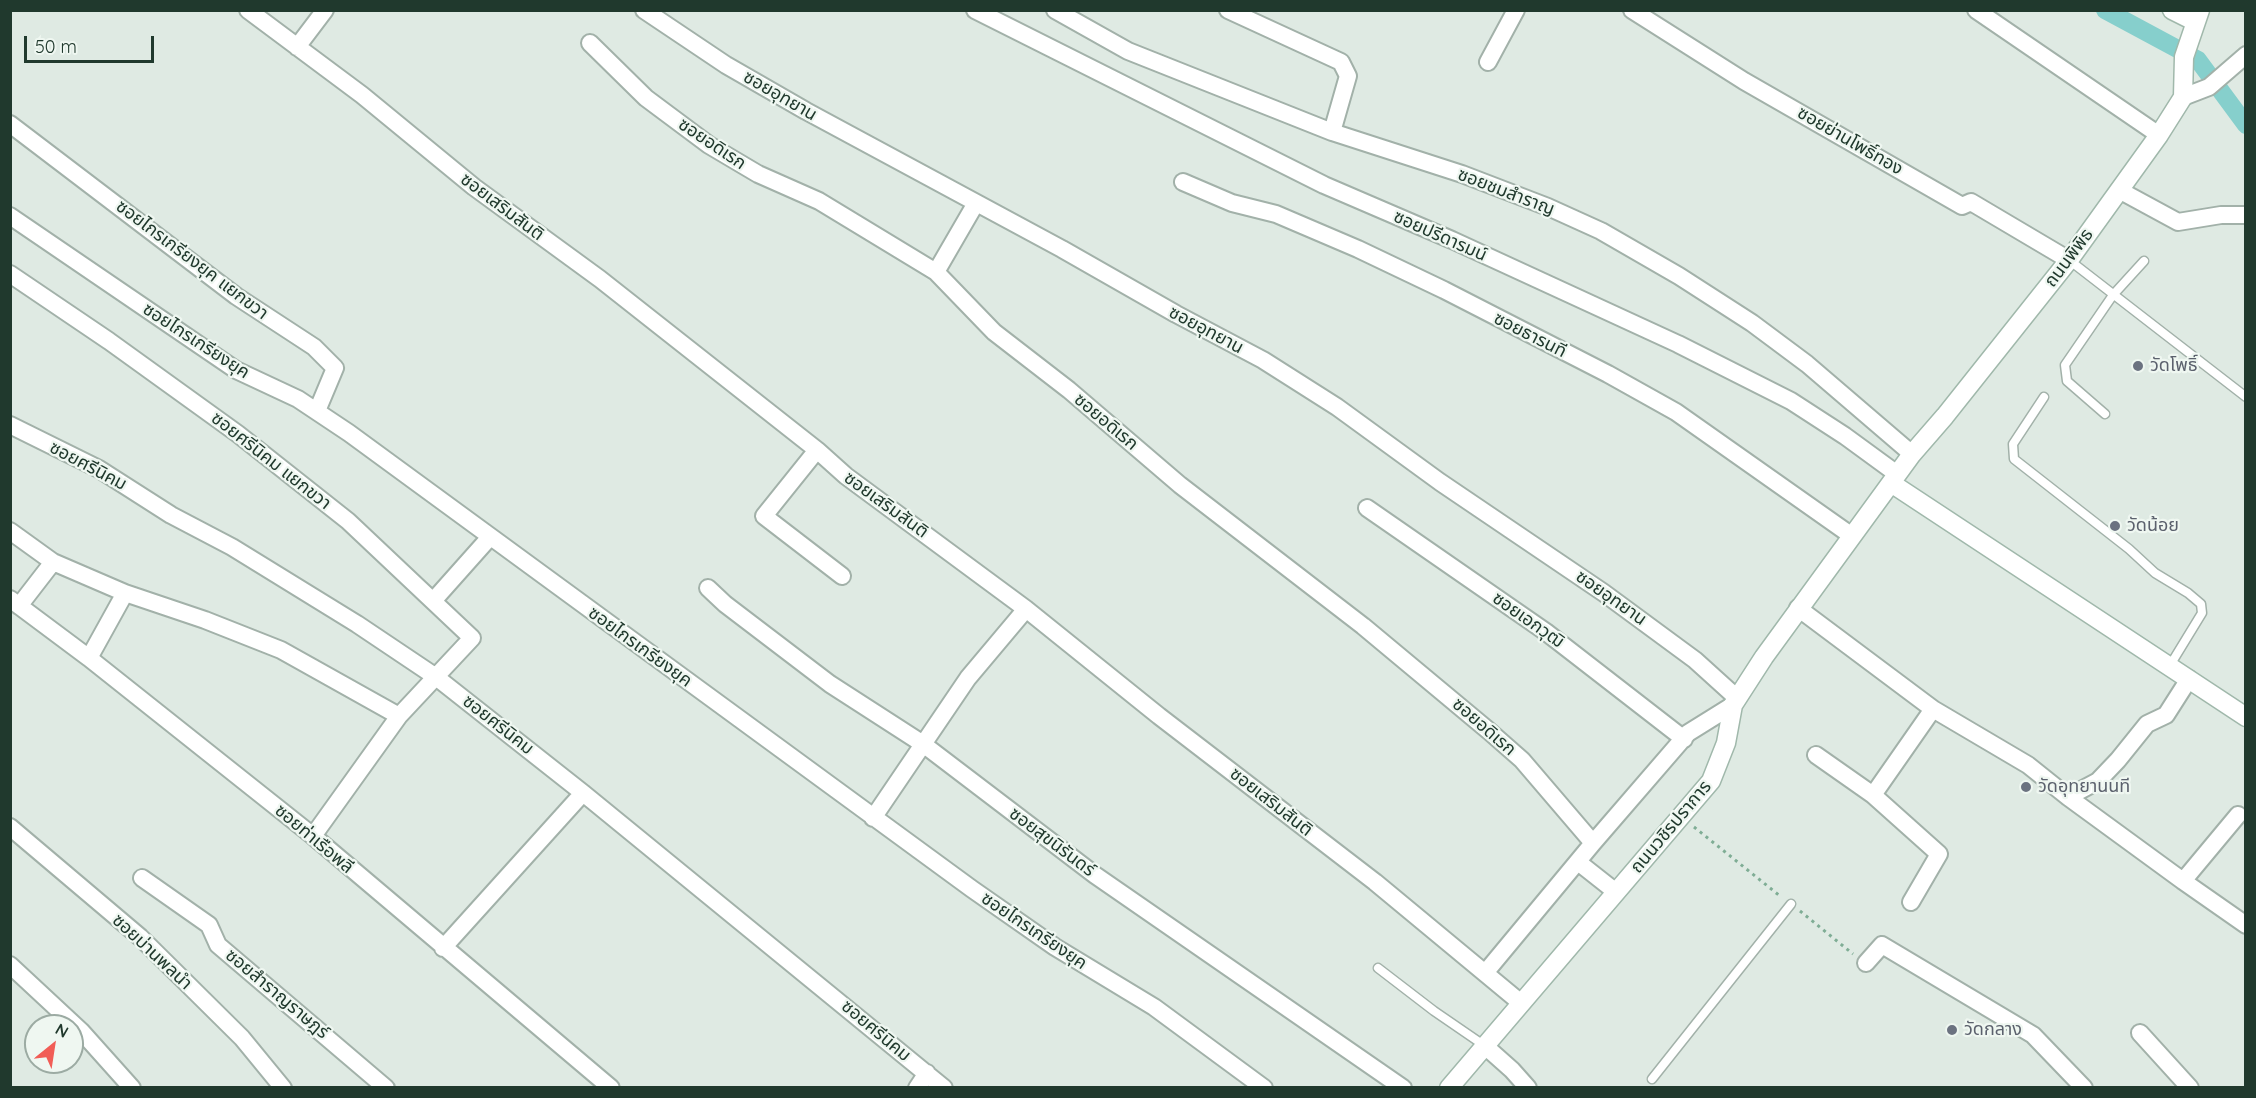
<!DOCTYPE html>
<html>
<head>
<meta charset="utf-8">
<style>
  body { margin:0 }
  #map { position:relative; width:2256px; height:1098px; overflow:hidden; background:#dfeae3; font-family:Quicksand,sans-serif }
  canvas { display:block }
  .frame { position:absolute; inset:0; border:12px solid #20392d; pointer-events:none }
  .north { position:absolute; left:24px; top:1014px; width:60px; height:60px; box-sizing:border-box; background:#eff7f1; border:2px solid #9caba3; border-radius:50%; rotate:30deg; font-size:16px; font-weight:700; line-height:24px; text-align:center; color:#20392d }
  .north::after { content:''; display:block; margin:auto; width:21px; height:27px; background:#f15d56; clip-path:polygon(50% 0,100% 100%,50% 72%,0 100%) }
  .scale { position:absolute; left:24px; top:36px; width:130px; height:27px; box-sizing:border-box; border:3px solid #20392d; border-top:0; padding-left:8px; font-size:18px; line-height:21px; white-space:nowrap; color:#20392d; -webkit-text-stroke:4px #eff7f1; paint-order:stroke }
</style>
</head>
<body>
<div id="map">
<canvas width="2256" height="1098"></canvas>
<div class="frame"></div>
<div class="north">N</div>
<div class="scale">50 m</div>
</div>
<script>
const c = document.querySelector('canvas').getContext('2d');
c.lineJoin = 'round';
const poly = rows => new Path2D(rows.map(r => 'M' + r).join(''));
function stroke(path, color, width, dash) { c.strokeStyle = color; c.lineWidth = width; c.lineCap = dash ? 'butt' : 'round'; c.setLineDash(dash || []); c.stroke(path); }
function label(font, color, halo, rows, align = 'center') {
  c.font = font + ' Quicksand,"Noto Sans Thai",sans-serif'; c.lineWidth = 4.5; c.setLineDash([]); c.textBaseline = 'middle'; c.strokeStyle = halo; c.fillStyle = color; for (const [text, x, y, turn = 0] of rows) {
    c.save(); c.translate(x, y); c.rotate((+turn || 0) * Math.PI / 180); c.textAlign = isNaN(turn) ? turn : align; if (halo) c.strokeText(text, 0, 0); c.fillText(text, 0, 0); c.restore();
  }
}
stroke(poly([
  [2105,10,2198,60,2246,125]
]), '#86cfcc', 18);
const lane = poly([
  [2069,260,2246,397],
  [2044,397,2013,444,2014,459,2129,549,2155,573,2188,593,2201,604,2202,613,2169,667],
  [2105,414,2067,381,2065,365,2113,295,2144,261],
  [1378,968,1434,1011,1485,1046],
  [1652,1079,1791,904]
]);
const street = poly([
  [248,10,362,95,474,187,600,279,817,450,846,476,1026,609,1159,716,1375,882,1521,1003],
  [644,10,726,65,806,111,1062,249,1176,314,1263,360,1337,407,1440,482,1604,593,1695,660,1737,698],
  [975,10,1324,185,1452,240,1678,344,1791,401,1845,436,1897,474],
  [1055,10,1128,51,1332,132,1462,174,1548,207,1601,231,1679,276,1752,323,1807,364,1912,454],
  [1228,10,1341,62,1348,76,1332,132],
  [1632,10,1744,81,1962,206,1971,202,2069,260],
  [1976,10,2159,135],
  [590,43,646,98,709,145,758,174,819,201,936,272,994,332,1069,390,1180,485,1363,626,1489,731,1522,760,1593,843],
  [297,47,325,10],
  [1488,62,1516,10],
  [2183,97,2209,87,2246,55],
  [10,124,236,296,314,347,335,368,317,411],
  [1183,182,1232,203,1276,214,1358,249,1444,290,1608,374,1676,412,1852,536],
  [2119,190,2178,222,2221,215,2246,215],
  [10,216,236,370,298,399,349,433,972,889,1055,947,1154,1007,1264,1088],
  [936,272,976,203],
  [10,274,109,341,238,434,348,521,472,638,399,716,313,836],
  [10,425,99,469,171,515,232,547,357,624,436,677,583,793,944,1088],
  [817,450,764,516,842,576],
  [1367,508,1546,632,1684,739],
  [10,531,53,562,125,593,205,620,281,650,399,716],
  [708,588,725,604,830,684,923,744,1095,875,1403,1088],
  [10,599,89,658,313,836,611,1088],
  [433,601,490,537],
  [19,606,53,562],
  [1798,608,1933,709,2028,765,2068,797,2183,881],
  [89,658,125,593],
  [1816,755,1873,795,1939,854,1911,902],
  [1873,795,1933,709],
  [2068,797,2098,781,2118,760,2147,724,2166,715,2189,679],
  [2238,815,2183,881,2246,925],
  [873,818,968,678,1026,609],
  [10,827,140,937,242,1038,283,1088],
  [1578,862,1616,892],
  [142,878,209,925,218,945,386,1088],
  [443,948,583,793],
  [1866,963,1882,945,2033,1035,2084,1088],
  [10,965,81,1031,132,1088],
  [1485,973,1593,843,1688,733,1733,705],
  [2140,1033,2190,1088],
  [1485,1046,1512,1070,1528,1088],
  [917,1088,927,1073]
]);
const secondary = poly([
  [2172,10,2194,21],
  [1891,483,2246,717],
  [1449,1088,1711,781,1726,743,1733,705,1764,657,1912,454,1945,416,2069,260,2159,135,2183,97,2184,57,2200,10]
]);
stroke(lane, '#a2b1a9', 11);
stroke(street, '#a2b1a9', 20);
stroke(secondary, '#a0b8ab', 21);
stroke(poly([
  [1694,827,1780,896],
  [1800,911,1853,954]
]), '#7fad95', 3, [3, 4.5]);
stroke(lane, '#fff', 8);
stroke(street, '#fff', 16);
stroke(secondary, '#fff', 18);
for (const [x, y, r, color] of [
  [2138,366,6,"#6b7280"],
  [2115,526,6,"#6b7280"],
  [2026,787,6,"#6b7280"],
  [1952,1030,6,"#6b7280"]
]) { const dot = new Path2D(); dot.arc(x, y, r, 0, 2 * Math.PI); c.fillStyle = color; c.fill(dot); stroke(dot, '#eff7f1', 2); }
label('18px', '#20392d', '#eff7f1', [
  ["ซอยอุทยาน",780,96,30],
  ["ซอยย่านโพธิ์ทอง",1850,141,30],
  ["ซอยอดิเรก",712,144,34],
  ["ซอยชมสำราญ",1506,192,21],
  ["ซอยเสริมสันติ",502,207,37],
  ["ซอยปรีดารมน์",1440,236,24],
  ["ถนนพิพิธ",2069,258,-53],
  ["ซอยไกรเกรียงยุค แยกขวา",192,260,37],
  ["ซอยอุทยาน",1206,330,28],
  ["ซอยธารนที",1530,335,27],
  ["ซอยไกรเกรียงยุค",196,341,33],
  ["ซอยอดิเรก",1106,422,40],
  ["ซอยศรีนิคม แยกขวา",271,461,38],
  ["ซอยศรีนิคม",88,466,28],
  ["ซอยเสริมสันติ",886,505,36],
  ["ซอยอุทยาน",1611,598,35],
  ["ซอยเอกวุฒิ",1528,620,35],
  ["ซอยไกรเกรียงยุค",640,647,36],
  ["ซอยศรีนิคม",498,725,38],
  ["ซอยอดิเรก",1484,727,41],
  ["ซอยเสริมสันติ",1271,802,38],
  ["ถนนวชิรปราการ",1671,827,-50],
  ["ซอยท่าเรือพลี",314,839,40],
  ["ซอยสุขนิรันดร์",1052,842,37],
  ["ซอยไกรเกรียงยุค",1034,931,34],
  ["ซอยบ่านพลนำ",152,952,43],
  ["ซอยสำราญราษฎร์",277,994,40],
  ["ซอยศรีนิคม",876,1031,40]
]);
label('18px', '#5b616d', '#eff7f1', [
  ["วัดโพธิ์",2150,366],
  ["วัดน้อย",2127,526],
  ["วัดอุทยานนที",2038,787],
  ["วัดกลาง",1964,1030]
], 'left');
</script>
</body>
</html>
